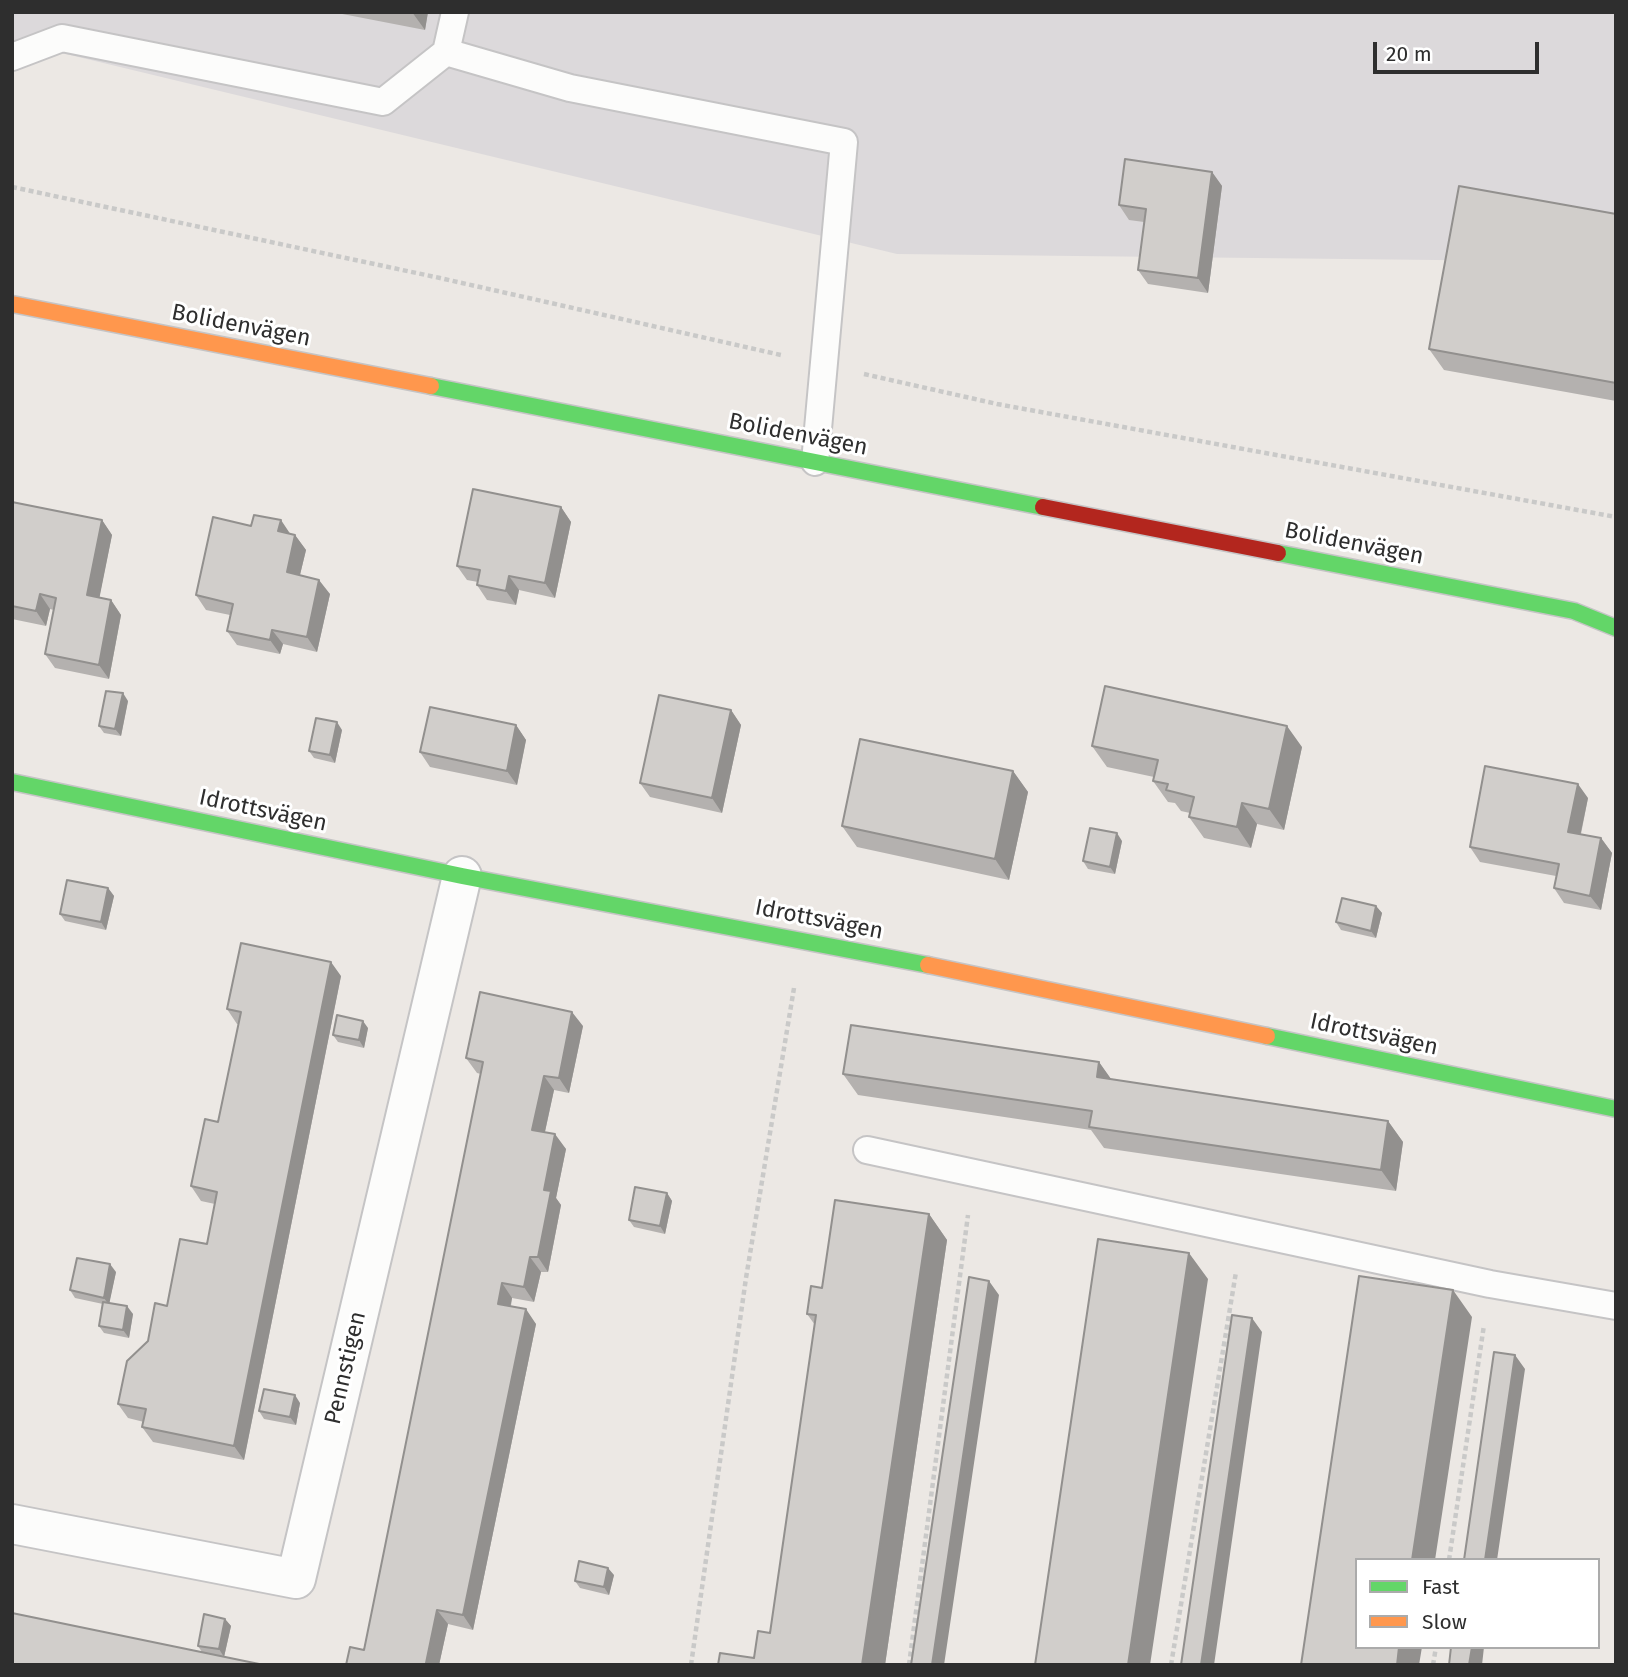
<!DOCTYPE html>
<html>
<head>
<meta charset="utf-8">
<style>
  body { margin:0 }
  #map { position:relative; width:1628px; height:1677px; overflow:hidden; background:#ece8e4; font-family:"Fira Sans",sans-serif }
  canvas { display:block }
  .frame { position:absolute; inset:0; border:14px solid #2e2e2e; pointer-events:none }
  .legend { position:absolute; left:1355px; top:1558px; width:245px; height:91px; box-sizing:border-box; background:#fff; border:2px solid #ababab; margin:0; padding:9px 12px; list-style:none; font-size:21px; color:#2e2e2e }
  .legend li { display:flex; align-items:center; gap:14px; height:35px }
  .legend b { width:35px; border:2px solid #ababab }
  .scale { position:absolute; left:1373px; top:42px; width:166px; height:32px; box-sizing:border-box; border:4px solid #2e2e2e; border-top:0; padding-left:9px; font-size:21px; line-height:24px; white-space:nowrap; color:#2e2e2e; -webkit-text-stroke:5px #fff; paint-order:stroke }
</style>
</head>
<body>
<div id="map">
<canvas width="1628" height="1677"></canvas>
<div class="frame"></div>
<ul class="legend">
<li><b style="height:9px;background:#63d668"></b>Fast</li>
<li><b style="height:9px;background:#ff974d"></b>Slow</li>
</ul>
<div class="scale">20 m</div>
</div>
<script>
const c = document.querySelector('canvas').getContext('2d');
c.lineJoin = 'round';
function fill(path, color) { c.fillStyle = color; c.fill(path, 'evenodd'); }
const poly = rows => new Path2D(rows.map(r => 'M' + r).join(''));
function stroke(path, color, width, dash) { c.strokeStyle = color; c.lineWidth = width; c.lineCap = dash ? 'butt' : 'round'; c.setLineDash(dash || []); c.stroke(path); }
function label(font, color, halo, rows, align = 'center') {
  c.font = font + ' "Fira Sans",sans-serif'; c.lineWidth = 6; c.setLineDash([]); c.textBaseline = 'middle'; c.strokeStyle = halo; c.fillStyle = color; for (const [text, x, y, turn = 0] of rows) {
    c.save(); c.translate(x, y); c.rotate((+turn || 0) * Math.PI / 180); c.textAlign = isNaN(turn) ? turn : align; if (halo) c.strokeText(text, 0, 0); c.fillText(text, 0, 0); c.restore();
  }
}
fill(poly([
  [12,12,1616,12,1616,262,897,254,12,41]
]), '#dcd9db');
const lane = poly([
  [446,52,570,88,844,142,815,462],
  [12,57,62,38,383,102,446,52,455,12],
  [867,1150,1490,1284,1616,1306]
]);
const street = poly([
  [12,1524,296,1579,462,876]
]);
const fast = poly([
  [431,386,1043,507],
  [1278,553,1574,611,1616,628],
  [12,782,462,876,928,965],
  [1267,1036,1616,1109]
]);
const slow = poly([
  [12,304,431,386],
  [928,965,1267,1036]
]);
const jam = poly([
  [1043,507,1278,553]
]);
stroke(lane, '#c5c4c5', 30);
stroke(street, '#c5c4c5', 42);
stroke(fast, '#c5c4c5', 19);
stroke(slow, '#c5c4c5', 19);
stroke(jam, '#c5c4c5', 19);
stroke(poly([
  [12,187,440,278,781,355],
  [864,374,997,404,1616,517],
  [1449,1560,1484,1325],
  [691,1665,746,1278,794,988],
  [909,1665,968,1215],
  [1171,1665,1236,1272],
  [1433,1665,1436,1647]
]), '#c9c9c8', 4.5, [5, 3.5]);
stroke(lane, '#fcfcfb', 26);
stroke(street, '#fcfcfb', 38);
stroke(fast, '#63d668', 16);
stroke(slow, '#ff974d', 16);
stroke(jam, '#b3261e', 16);
fill(poly([
  [332,12,428,12,425,30],
  [1212,172,1222,186,1208,293,1148,284,1138,270,1144,222,1129,220,1119,205],
  [1616,214,1616,401,1444,370,1429,349],
  [12,502,102,520,112,535,99,598,111,600,121,615,109,679,55,668,45,654,54,610,50,609,46,626,12,619],
  [561,507,571,522,555,598,519,590,516,605,487,600,477,585,478,582,467,580,457,566],
  [290,534,295,535,306,550,300,575,330,594,317,652,283,644,280,654,237,645,227,631,230,615,206,610,196,595],
  [128,701,121,736,104,733,99,726],
  [731,710,741,725,722,813,650,797,640,783],
  [516,725,526,740,517,785,430,767,420,752],
  [342,730,335,763,314,758,309,751],
  [1092,746,1302,747,1284,830,1257,824,1251,848,1204,838,1189,817,1190,813,1181,811,1175,803,1168,802,1153,781,1154,777,1107,767],
  [1013,771,1028,792,1009,880,857,847,842,826],
  [1588,798,1581,834,1601,838,1612,853,1601,910,1564,903,1554,888,1556,876,1480,862,1470,847],
  [1122,841,1115,874,1088,869,1083,861],
  [108,888,114,896,106,930,65,921,60,914],
  [1376,906,1382,913,1376,938,1341,930,1336,922],
  [341,976,244,1460,153,1442,142,1427,144,1422,128,1418,118,1404,148,1341,167,1306,207,1244,215,1204,201,1201,191,1186,218,1122,239,1024,237,1024,227,1009],
  [583,1026,569,1093,554,1090,545,1132,566,1149,556,1198,561,1205,548,1272,541,1272,534,1302,512,1298,511,1306,536,1324,473,1630,448,1624,439,1665,364,1650,481,1074,477,1073,466,1058],
  [368,1028,364,1048,338,1042,333,1035],
  [1099,1062,1111,1080,1388,1121,1403,1142,1396,1191,1104,1148,1091,1130,858,1095,843,1074],
  [667,1193,672,1201,665,1234,634,1227,629,1220],
  [929,1214,947,1240,885,1665,754,1658,770,1633,815,1325,807,1314,822,1288],
  [116,1272,109,1303,133,1314,129,1338,104,1333,99,1326,103,1304,75,1298,70,1290],
  [300,1403,296,1425,264,1419,259,1411],
  [614,1575,609,1595,580,1588,575,1581],
  [225,1619,231,1626,224,1657,202,1652,198,1646]
]), '#b4b1af');
fill(poly([
  [412,12,428,12,425,30],
  [1212,172,1222,186,1208,293,1198,278],
  [561,507,571,522,555,598,545,583],
  [102,520,112,535,97,610,87,595],
  [281,520,291,535,278,531],
  [295,535,306,550,297,587,287,572],
  [509,576,519,590,516,605,506,591],
  [319,580,330,594,317,652,307,637],
  [40,594,50,609,46,626,36,611],
  [111,600,121,615,109,679,99,665],
  [272,630,283,644,280,654,270,640],
  [123,693,128,701,121,736,115,729],
  [731,710,741,725,722,813,712,798],
  [337,722,342,730,335,763,330,755],
  [516,725,526,740,517,785,507,771],
  [1287,726,1302,747,1284,830,1269,809],
  [1013,771,1028,792,1009,880,995,859],
  [1578,784,1588,798,1578,846,1568,832],
  [1242,803,1257,824,1251,848,1237,827],
  [1117,833,1122,841,1115,874,1110,867],
  [1601,838,1612,853,1601,910,1590,896],
  [108,888,114,896,106,930,101,922],
  [1376,906,1382,913,1376,938,1371,931],
  [331,962,341,976,244,1460,234,1446],
  [572,1012,583,1026,569,1093,559,1078],
  [363,1021,368,1028,364,1048,359,1040],
  [1099,1062,1114,1083,1097,1077],
  [544,1076,554,1090,542,1145,532,1130],
  [1388,1121,1403,1142,1396,1191,1381,1170],
  [555,1134,566,1149,556,1198,561,1205,548,1272,538,1257,544,1190],
  [667,1193,672,1201,665,1234,660,1226],
  [929,1214,947,1240,885,1665,862,1665],
  [1189,1253,1208,1279,1150,1665,1128,1665],
  [530,1257,541,1272,534,1302,524,1287],
  [110,1264,116,1272,109,1305,104,1298],
  [989,1281,999,1295,944,1665,932,1665],
  [502,1283,512,1298,508,1318,498,1304],
  [1453,1290,1472,1317,1435,1560,1412,1560],
  [127,1306,133,1314,129,1338,123,1330],
  [526,1309,536,1324,473,1630,463,1615],
  [1252,1318,1262,1332,1214,1665,1201,1665],
  [1515,1355,1525,1369,1497,1560,1485,1560],
  [295,1395,300,1403,296,1425,290,1417],
  [608,1568,614,1575,609,1595,604,1587],
  [437,1610,448,1624,439,1665,426,1663],
  [225,1619,231,1626,224,1657,219,1649],
  [1399,1647,1422,1647,1419,1665,1397,1665],
  [1472,1647,1484,1647,1482,1665,1469,1665]
]), '#92908e');
const building = poly([
  [1125,159,1212,172,1198,278,1138,270,1146,209,1119,205,1125,159],
  [1459,186,1616,214,1616,383,1429,349,1459,186],
  [473,489,561,507,545,583,509,576,506,591,477,585,480,570,457,566,473,489],
  [12,502,102,520,87,595,111,600,99,665,45,654,56,598,40,594,36,611,12,606,12,502],
  [254,515,281,520,278,531,295,535,287,572,319,580,307,637,272,630,270,640,227,631,233,604,196,595,213,517,251,526,254,515],
  [1105,686,1287,726,1269,809,1242,803,1237,827,1189,817,1194,797,1166,790,1168,784,1153,781,1158,760,1092,746,1105,686],
  [106,691,123,693,115,729,99,726,106,691],
  [659,695,731,710,712,798,640,783,659,695],
  [430,707,516,725,507,771,420,752,430,707],
  [316,718,337,722,330,755,309,751,316,718],
  [860,739,1013,771,995,859,842,826,860,739],
  [1485,766,1578,784,1568,832,1601,838,1590,896,1554,888,1559,864,1470,847,1485,766],
  [1090,828,1117,833,1110,867,1083,861,1090,828],
  [67,880,108,888,101,922,60,914,67,880],
  [1342,898,1376,906,1371,931,1336,922,1342,898],
  [241,943,331,962,234,1446,142,1427,146,1409,118,1404,127,1361,148,1341,155,1303,167,1306,180,1239,207,1244,217,1192,191,1186,205,1119,218,1122,241,1012,227,1009,241,943],
  [480,992,572,1012,559,1078,544,1076,532,1130,555,1134,544,1190,551,1191,538,1257,530,1257,524,1287,502,1283,498,1304,526,1309,463,1615,437,1610,426,1663,438,1665,346,1665,350,1647,364,1650,483,1062,466,1058,480,992],
  [337,1015,363,1021,359,1040,333,1035,337,1015],
  [851,1025,1099,1062,1097,1077,1388,1121,1381,1170,1089,1127,1092,1111,843,1074,851,1025],
  [635,1187,667,1193,660,1226,629,1220,635,1187],
  [835,1200,929,1214,862,1665,718,1665,720,1653,754,1658,758,1631,770,1633,816,1315,807,1314,811,1286,822,1288,835,1200],
  [1098,1239,1189,1253,1128,1665,1035,1665,1098,1239],
  [77,1258,110,1264,104,1298,70,1290,77,1258],
  [1359,1276,1453,1290,1412,1560,1357,1560,1357,1647,1399,1647,1397,1665,1301,1665,1359,1276],
  [969,1277,989,1281,932,1665,911,1665,969,1277],
  [103,1302,127,1306,123,1330,99,1326,103,1302],
  [1232,1315,1252,1318,1201,1665,1181,1665,1232,1315],
  [1494,1352,1515,1355,1485,1560,1464,1560,1494,1352],
  [264,1389,295,1395,290,1417,259,1411,264,1389],
  [579,1561,608,1568,604,1587,575,1581,579,1561],
  [12,1613,264,1665,12,1665,12,1613],
  [204,1614,225,1619,219,1649,198,1646,204,1614],
  [1451,1647,1472,1647,1469,1665,1449,1665,1451,1647]
]);
fill(building, '#d1cecb');
stroke(building, '#92908e', 2);
label('23px', '#2e2e2e', '#fff', [
  ["Bolidenvägen",241,326,11],
  ["Bolidenvägen",798,435,11],
  ["Bolidenvägen",1354,544,11],
  ["Idrottsvägen",263,811,12],
  ["Idrottsvägen",819,920,11],
  ["Idrottsvägen",1374,1035,12],
  ["Pennstigen",346,1368,-77]
]);
</script>
</body>
</html>
